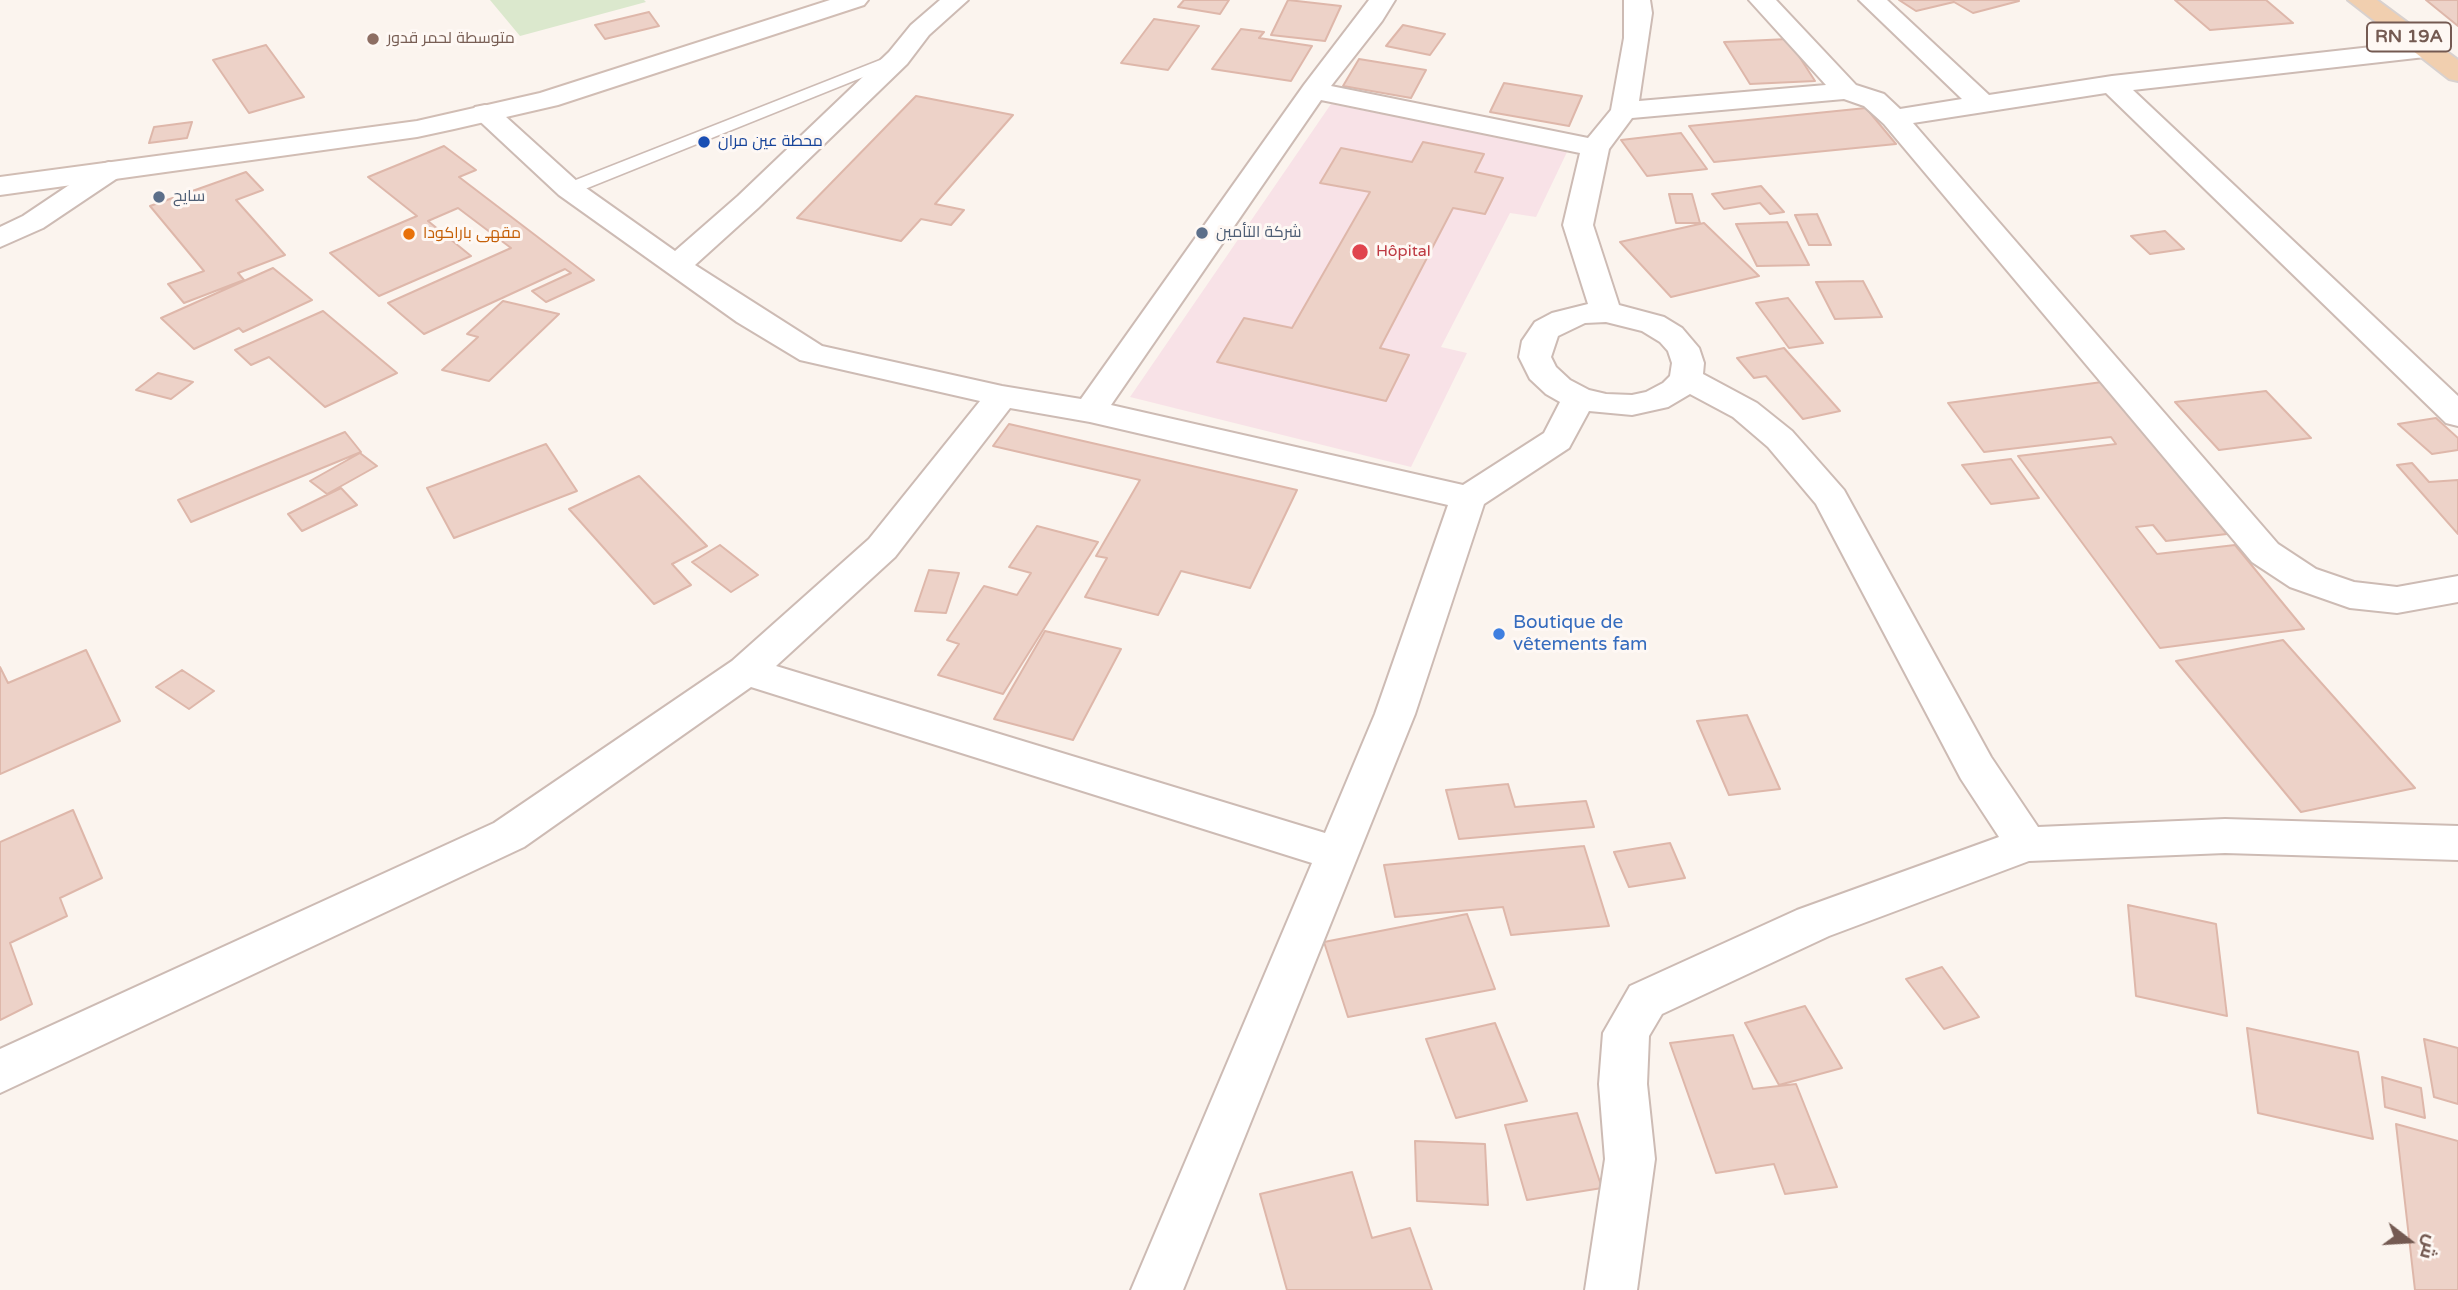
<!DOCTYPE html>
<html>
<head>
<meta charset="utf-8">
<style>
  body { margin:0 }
  #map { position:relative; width:2458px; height:1290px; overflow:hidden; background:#fbf4ee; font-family:"Varela Round",Cairo,sans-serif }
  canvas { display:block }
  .north { position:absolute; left:2374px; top:1206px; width:70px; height:70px; -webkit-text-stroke:5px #fef8f4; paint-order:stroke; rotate:107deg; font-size:19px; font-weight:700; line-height:28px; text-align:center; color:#745a52 }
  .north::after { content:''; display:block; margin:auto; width:24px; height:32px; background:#745a52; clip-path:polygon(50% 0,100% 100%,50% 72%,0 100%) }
</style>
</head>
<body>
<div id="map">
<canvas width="2458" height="1290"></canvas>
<div class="north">ش</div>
</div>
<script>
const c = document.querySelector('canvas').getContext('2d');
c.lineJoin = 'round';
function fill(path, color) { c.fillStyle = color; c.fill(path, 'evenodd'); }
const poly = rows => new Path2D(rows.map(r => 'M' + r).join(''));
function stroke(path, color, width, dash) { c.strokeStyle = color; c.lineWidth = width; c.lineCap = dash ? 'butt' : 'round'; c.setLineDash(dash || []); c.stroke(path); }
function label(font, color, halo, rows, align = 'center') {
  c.font = font + ' "Varela Round",Cairo,sans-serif'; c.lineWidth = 6; c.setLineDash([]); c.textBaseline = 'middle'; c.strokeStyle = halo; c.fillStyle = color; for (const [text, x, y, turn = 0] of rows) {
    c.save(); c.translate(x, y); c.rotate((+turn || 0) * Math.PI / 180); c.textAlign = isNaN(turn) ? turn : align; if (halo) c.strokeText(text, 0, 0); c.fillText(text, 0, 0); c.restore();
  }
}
fill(poly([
  [1331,104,1568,150,1536,217,1510,213,1441,347,1467,353,1411,467,1130,397]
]), '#f8e2e7');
fill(poly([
  [490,0,644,0,646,2,520,36]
]), '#dbe8cd');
const building = poly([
  [1184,0,1229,0,1220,14,1178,7,1184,0],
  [1288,0,1341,6,1325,41,1271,35,1288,0],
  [1899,0,2017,0,2019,1,1973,13,1954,2,1916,11,1899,0],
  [2175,0,2266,0,2293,23,2210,30,2175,0],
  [2426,0,2458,0,2458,26,2426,0],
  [649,12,659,26,605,39,595,25,649,12],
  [1154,19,1199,26,1168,70,1121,63,1154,19],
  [1403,25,1445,34,1430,55,1386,46,1403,25],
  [1241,29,1264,32,1259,38,1312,46,1291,81,1212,69,1241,29],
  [1788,39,1815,81,1750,84,1724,42,1788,39],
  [266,45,304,97,249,113,213,60,266,45],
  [1359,59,1426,70,1411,98,1343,86,1359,59],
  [1504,83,1582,96,1569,126,1490,112,1504,83],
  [916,96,1013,115,935,204,964,210,951,225,921,219,901,241,797,218,916,96],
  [1866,108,1896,144,1714,162,1689,126,1866,108],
  [192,122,187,138,149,143,154,127,192,122],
  [1681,133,1707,169,1647,176,1621,140,1681,133],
  [1423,142,1484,154,1475,172,1503,178,1485,214,1453,208,1380,348,1409,355,1386,401,1217,362,1244,318,1292,328,1370,192,1320,183,1341,148,1412,162,1423,142],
  [444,146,476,170,459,177,594,280,546,302,532,291,571,273,565,269,424,334,388,303,511,248,458,208,428,221,471,256,379,296,330,253,417,216,368,177,444,146],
  [246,172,263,190,236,200,285,255,238,273,244,280,184,303,168,284,204,271,150,206,246,172],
  [1761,186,1784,212,1770,214,1760,203,1724,209,1712,194,1761,186],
  [1669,194,1692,194,1700,223,1676,223,1669,194],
  [1817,214,1831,245,1809,245,1795,215,1817,214],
  [1787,222,1809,265,1757,266,1736,224,1787,222],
  [1704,223,1759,276,1671,297,1620,242,1704,223],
  [2165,231,2184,249,2150,254,2131,236,2165,231],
  [273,268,312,300,243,332,239,328,194,349,161,318,273,268],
  [1863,281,1882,317,1835,319,1816,282,1863,281],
  [1788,298,1823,343,1789,348,1756,303,1788,298],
  [503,301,559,314,489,381,442,370,478,337,467,334,503,301],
  [323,311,397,373,325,407,269,357,251,365,235,350,323,311],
  [1784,348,1840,411,1803,419,1766,376,1754,378,1737,358,1784,348],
  [158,373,193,382,171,399,136,390,158,373],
  [2102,382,2227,534,2166,541,2153,525,2136,527,2157,554,2235,545,2304,629,2160,648,2018,456,2116,444,2111,437,1984,452,1948,403,2102,382],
  [2266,391,2311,438,2219,450,2175,402,2266,391],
  [2436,418,2458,438,2458,450,2432,454,2398,424,2436,418],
  [1009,424,1297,490,1250,588,1181,571,1158,615,1085,597,1107,558,1096,556,1140,480,993,446,1009,424],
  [345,432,361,452,191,522,178,500,345,432],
  [546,444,577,491,454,538,427,488,546,444],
  [360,453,377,466,327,494,310,481,360,453],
  [2011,459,2039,498,1991,504,1962,465,2011,459],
  [2412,463,2429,482,2458,480,2458,534,2397,465,2412,463],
  [639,476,707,546,672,564,691,585,654,604,569,509,639,476],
  [341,488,357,505,302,531,288,514,341,488],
  [1037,526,1098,542,1003,694,938,675,959,644,947,640,984,586,1017,595,1031,573,1009,567,1037,526],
  [720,545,758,575,731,592,692,562,720,545],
  [929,570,959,573,946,613,915,611,929,570],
  [1045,631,1121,649,1073,740,994,719,1045,631],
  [2283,640,2415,788,2301,812,2176,661,2283,640],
  [86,650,120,721,0,774,0,667,8,683,86,650],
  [182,670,214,691,189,709,156,687,182,670],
  [1747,715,1780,789,1729,795,1697,721,1747,715],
  [1508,784,1515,807,1586,801,1594,827,1459,839,1446,790,1508,784],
  [73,810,102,878,60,898,67,916,10,943,32,1004,0,1020,0,842,73,810],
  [1670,843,1685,878,1629,887,1614,852,1670,843],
  [1584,846,1609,926,1511,935,1503,907,1395,917,1384,865,1584,846],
  [2128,905,2216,924,2227,1016,2136,996,2128,905],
  [1467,914,1495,989,1348,1017,1324,942,1467,914],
  [1942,967,1979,1017,1944,1029,1906,979,1942,967],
  [1805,1006,1842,1068,1779,1085,1745,1023,1805,1006],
  [1495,1023,1527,1101,1456,1118,1426,1039,1495,1023],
  [2247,1028,2358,1052,2373,1139,2258,1113,2247,1028],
  [1733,1035,1753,1089,1796,1084,1837,1187,1785,1194,1774,1164,1716,1173,1670,1043,1733,1035],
  [2424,1039,2458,1048,2458,1104,2434,1097,2424,1039],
  [2382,1077,2421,1088,2425,1118,2385,1107,2382,1077],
  [1577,1113,1602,1188,1527,1200,1505,1125,1577,1113],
  [2396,1124,2458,1141,2458,1290,2415,1290,2396,1124],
  [1415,1141,1485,1144,1488,1205,1417,1201,1415,1141],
  [1352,1172,1372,1238,1410,1228,1432,1290,1287,1290,1260,1194,1352,1172]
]);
fill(building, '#edd2c8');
stroke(building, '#deb7aa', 2);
const service = poly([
  [898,53,906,58,903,61,575,193,563,193,560,189,563,185,898,53]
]);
const minor = poly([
  [940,0,968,0,929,35,907,64,758,208,695,265,822,346,1002,386,1081,399,1304,85,1369,0,1395,0,1382,21,1331,86,1588,138,1611,110,1624,38,1624,0,1650,0,1652,13,1639,101,1826,85,1749,0,1776,0,1856,85,1884,94,1900,109,1962,99,1859,0,1887,0,1989,95,2112,76,2425,41,2434,43,2438,49,2434,55,2425,57,2133,90,2458,396,2458,426,2446,423,2106,93,1913,123,2278,544,2316,569,2354,582,2397,587,2458,576,2458,602,2397,613,2350,608,2290,587,2252,562,1884,124,1864,106,1844,99,1632,118,1609,149,1593,225,1619,305,1664,317,1682,328,1699,348,1704,363,1703,374,1757,403,1792,431,1844,490,1991,757,2038,827,2225,819,2458,826,2458,860,2225,853,2029,861,1829,936,1662,1014,1649,1036,1647,1084,1655,1159,1637,1290,1585,1290,1605,1159,1599,1084,1603,1033,1630,986,1797,910,1999,837,1961,779,1816,504,1768,447,1733,417,1690,394,1668,407,1632,415,1589,411,1569,448,1484,504,1415,714,1183,1290,1131,1290,1312,863,751,687,524,847,0,1093,0,1049,494,823,732,661,869,539,980,401,800,360,737,322,559,195,471,113,475,107,485,105,495,107,579,183,675,251,738,196,889,52,911,25,940,0],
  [1321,100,1580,153,1563,225,1588,304,1552,313,1535,322,1522,341,1519,357,1530,379,1546,394,1560,402,1544,433,1463,485,1111,405,1321,100],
  [1606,322,1642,331,1660,342,1668,351,1672,363,1670,376,1663,383,1646,392,1632,395,1606,394,1589,390,1570,380,1556,367,1551,357,1558,336,1585,323,1606,322],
  [1010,408,1090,422,1448,505,1375,714,1325,833,776,666,895,557,1010,408],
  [109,162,119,165,123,171,119,177,43,228,0,247,0,227,23,216,99,165,109,162]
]);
const secondary = poly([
  [830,0,868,0,864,5,558,105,454,129,417,137,0,195,0,177,417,121,540,93,830,0]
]);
const primary = poly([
  [2348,0,2377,0,2458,60,2458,81,2449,79,2348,0]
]);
stroke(service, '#cdbbb4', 3);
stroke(minor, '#cdbbb4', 4);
stroke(secondary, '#d1bdb4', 4);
stroke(primary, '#d8d1cf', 4);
fill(service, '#fff');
fill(minor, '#fff');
fill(secondary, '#fff');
fill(primary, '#f1cfaf');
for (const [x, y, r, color] of [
  [373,39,7,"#8d6e63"],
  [704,142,7,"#1a4fb4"],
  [159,197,7,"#5c6f8a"],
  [1202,233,7,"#5c6f8a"],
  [409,234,7,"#e8710a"],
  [1360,252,9,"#e0444e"],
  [1499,634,7,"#3f7fe0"]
]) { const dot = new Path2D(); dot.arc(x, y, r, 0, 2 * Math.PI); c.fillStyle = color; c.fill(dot); stroke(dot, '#fef8f4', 2.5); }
label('16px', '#785e54', '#fef8f4', [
  ["متوسطة لحمر قدور",387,39]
], 'left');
label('16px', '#164399', '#fef8f4', [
  ["محطة عين مران",718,142]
], 'left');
label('16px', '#4e5e75', '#fef8f4', [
  ["سايح",173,197],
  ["شركة التأمين",1216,233]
], 'left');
label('16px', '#c56008', '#fef8f4', [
  ["مقهى باراكودا",423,234]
], 'left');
label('16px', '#be3a42', '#fef8f4', [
  ["Hôpital",1376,252]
], 'left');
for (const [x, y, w] of [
  [2409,37,84]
]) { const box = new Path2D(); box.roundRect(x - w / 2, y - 14.5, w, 29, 5); c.fillStyle = '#fef8f4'; c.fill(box); stroke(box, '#745a52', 2); }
label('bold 18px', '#745a52', null, [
  ["RN 19A",2409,37]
]);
label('19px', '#366cbe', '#fef8f4', [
  ["Boutique de",1513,623],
  ["vêtements fam",1513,645]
], 'left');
</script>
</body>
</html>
